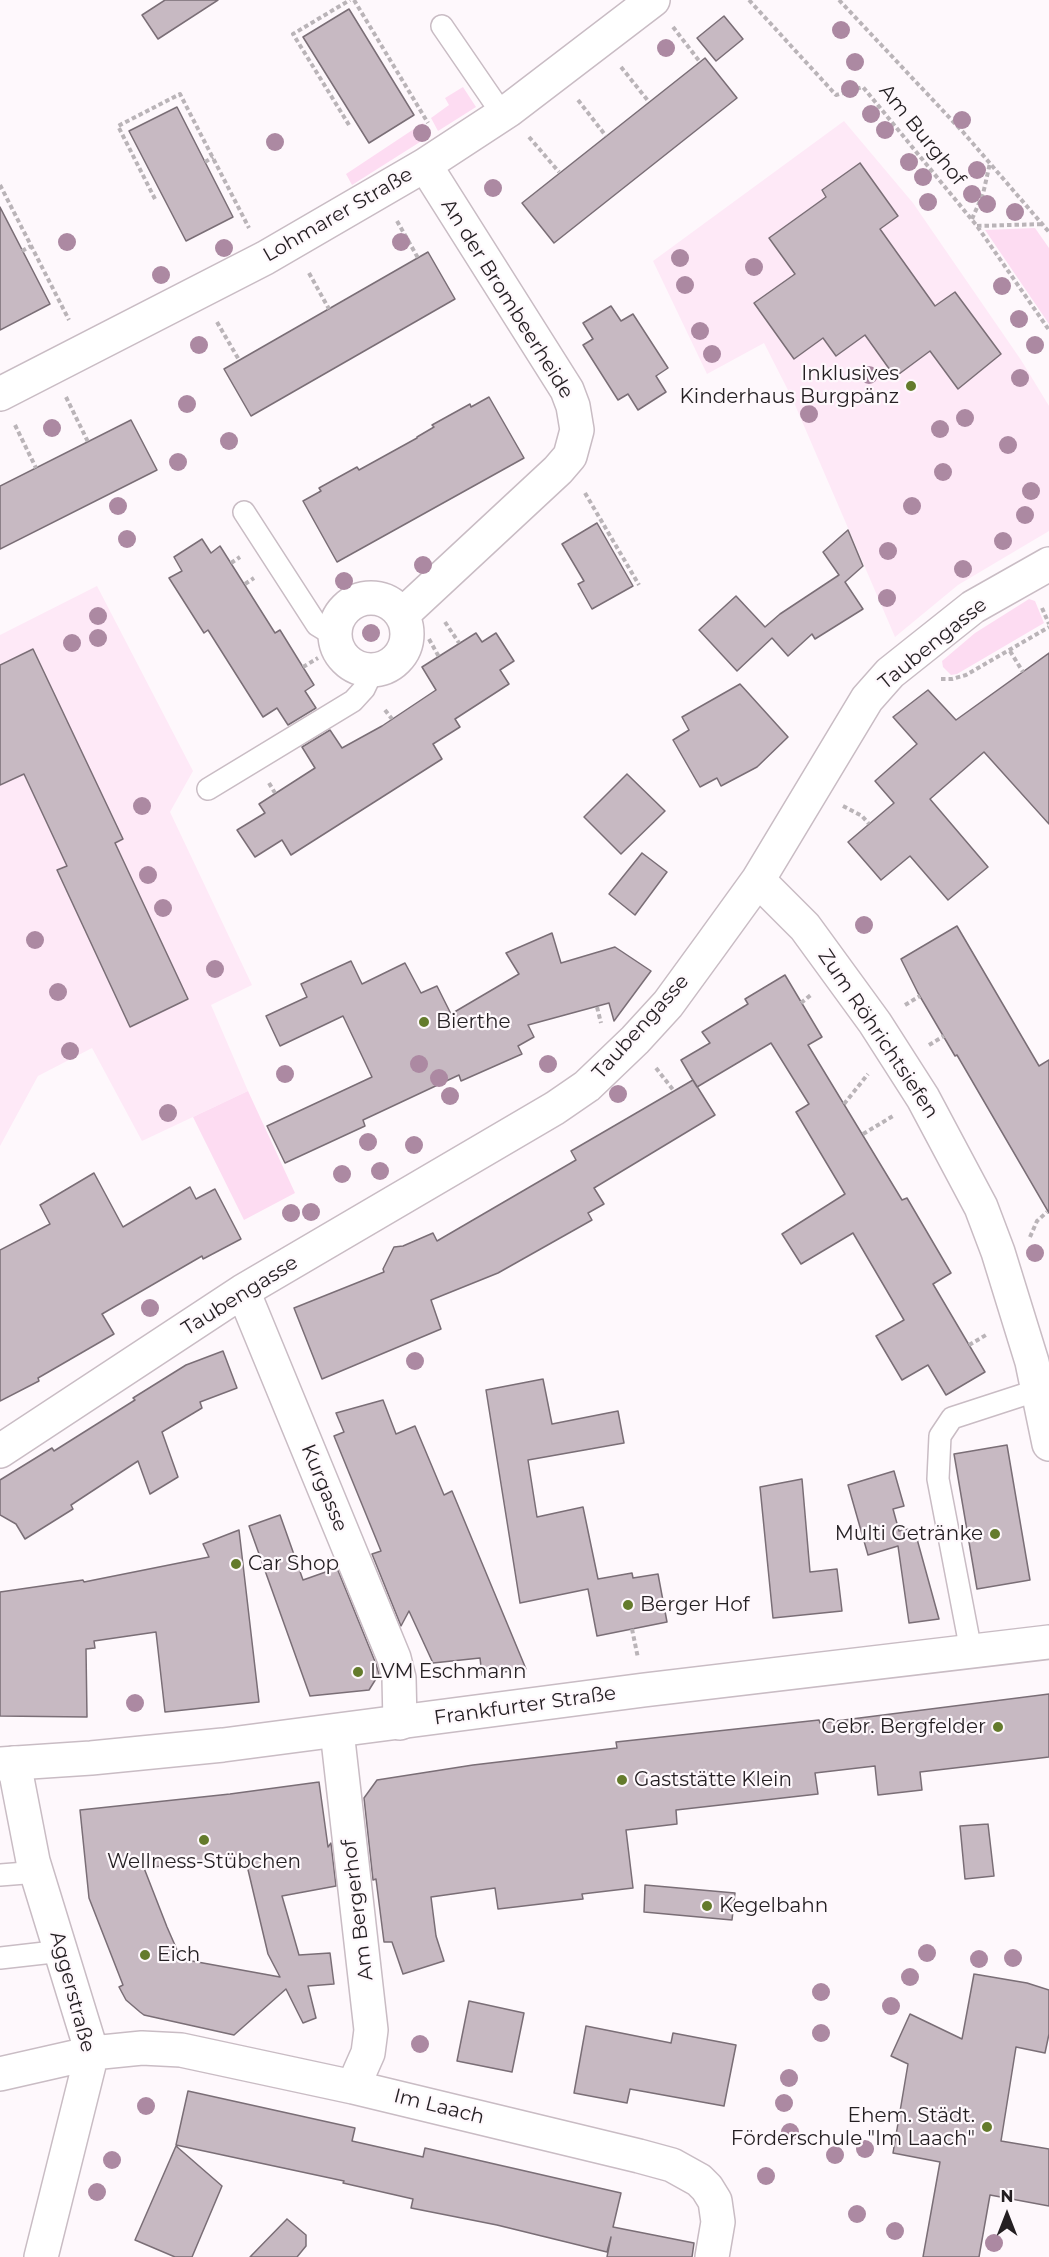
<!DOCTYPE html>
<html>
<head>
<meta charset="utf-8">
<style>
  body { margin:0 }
  #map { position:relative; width:1049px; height:2257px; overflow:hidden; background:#fef8fc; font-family:Montserrat,sans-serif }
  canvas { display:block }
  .north { position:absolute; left:977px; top:2185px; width:60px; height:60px; -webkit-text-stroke:4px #fef8fc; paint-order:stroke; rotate:0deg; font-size:16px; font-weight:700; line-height:24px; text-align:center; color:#241f22 }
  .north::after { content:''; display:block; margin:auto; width:21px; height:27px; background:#241f22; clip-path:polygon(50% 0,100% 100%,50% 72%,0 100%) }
</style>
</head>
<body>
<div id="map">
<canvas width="1049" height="2257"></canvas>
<div class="north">N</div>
</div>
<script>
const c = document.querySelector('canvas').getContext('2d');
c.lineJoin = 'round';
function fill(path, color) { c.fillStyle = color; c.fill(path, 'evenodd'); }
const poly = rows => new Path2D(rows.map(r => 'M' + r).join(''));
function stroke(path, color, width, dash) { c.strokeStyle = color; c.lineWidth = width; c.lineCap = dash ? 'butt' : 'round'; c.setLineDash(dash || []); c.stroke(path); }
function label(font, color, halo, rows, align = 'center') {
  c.font = font + ' Montserrat,sans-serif'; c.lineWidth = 4.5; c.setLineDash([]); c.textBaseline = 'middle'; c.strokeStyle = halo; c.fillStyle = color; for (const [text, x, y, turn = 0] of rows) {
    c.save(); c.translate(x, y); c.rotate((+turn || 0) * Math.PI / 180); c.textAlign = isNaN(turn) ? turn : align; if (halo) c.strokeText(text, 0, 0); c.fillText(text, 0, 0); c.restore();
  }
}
fill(poly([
  [844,121,913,203,1021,360,1049,406,1049,531,958,585,895,637,792,398,764,343,707,374,653,261],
  [97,586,193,771,170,812,252,985,211,1005,248,1091,142,1141,92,1048,38,1076,0,1146,0,635]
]), '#fee9f7');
fill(poly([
  [463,87,476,107,438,131,431,118,449,105,445,98],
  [423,123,431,135,352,185,346,174],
  [1035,228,1049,248,1049,324,985,230],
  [1029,599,1035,601,1044,623,957,674,951,675,943,667,942,661,975,633],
  [248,1091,295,1193,244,1220,193,1117]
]), '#fddcf2');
const building = poly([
  [165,0,218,0,158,39,142,15,165,0],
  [349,9,414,115,369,143,303,37,349,9],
  [724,16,743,39,716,61,697,38,724,16],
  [705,58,737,98,554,243,522,203,705,58],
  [177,107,233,217,186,241,129,131,177,107],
  [860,163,898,216,880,229,935,306,955,292,1001,354,958,389,930,351,895,377,865,335,836,356,823,338,794,359,754,303,795,274,769,238,826,197,822,190,860,163],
  [0,207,50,304,0,330,0,207],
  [428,252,455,299,251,416,224,369,428,252],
  [611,306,621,321,633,314,668,368,656,376,666,392,638,410,628,394,618,400,583,345,593,339,583,323,611,306],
  [489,397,524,458,337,562,303,501,321,491,319,488,357,467,359,470,417,438,417,437,434,427,432,425,470,404,471,407,489,397],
  [131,420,157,470,0,549,0,486,131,420],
  [597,523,633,586,592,609,578,584,584,581,562,544,597,523],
  [848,530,863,566,845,582,863,609,815,639,812,634,788,656,772,638,737,671,699,630,736,596,765,627,780,614,839,575,823,552,848,530],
  [202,539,211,553,220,546,275,633,280,630,314,685,305,691,316,708,288,725,277,708,263,717,208,630,204,633,169,578,182,571,174,557,202,539],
  [476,633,482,642,496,633,514,661,500,670,509,684,455,719,460,727,433,744,442,759,291,855,282,840,255,857,237,830,265,813,259,804,315,768,302,747,330,730,342,748,382,726,436,690,422,667,476,633],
  [33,649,123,839,115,843,188,999,130,1027,57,870,67,866,24,774,0,785,0,665,33,649],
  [1049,653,1049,824,984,752,930,799,988,867,948,900,910,856,881,880,848,842,894,803,875,781,917,744,893,717,928,690,956,720,1049,653],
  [740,684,788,737,757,767,721,786,717,778,700,787,673,740,689,730,682,717,740,684],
  [627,774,665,811,621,854,584,817,627,774],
  [642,853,667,872,635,915,609,894,642,853],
  [957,926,1039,1066,1049,1060,1049,1213,957,1055,955,1056,918,993,901,959,957,926],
  [552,933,561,963,615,947,651,971,614,1021,609,1003,528,1025,534,1037,518,1046,522,1054,461,1081,459,1075,363,1120,365,1126,285,1163,267,1126,372,1077,343,1016,280,1046,266,1016,307,997,301,984,351,961,362,984,405,963,421,993,437,986,451,1014,519,974,506,953,552,933],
  [785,975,822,1037,808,1045,902,1200,907,1198,951,1273,933,1284,985,1372,946,1395,928,1365,902,1380,876,1336,904,1320,853,1233,801,1264,782,1234,845,1194,796,1112,809,1104,771,1043,697,1087,681,1060,710,1043,702,1032,748,1004,745,999,785,975],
  [693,1080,715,1115,594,1188,604,1204,588,1213,592,1220,498,1273,431,1300,441,1329,322,1379,294,1308,384,1272,383,1269,394,1247,403,1246,433,1233,437,1241,576,1160,571,1151,693,1080],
  [94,1173,123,1227,190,1187,196,1199,215,1189,241,1239,203,1259,202,1256,102,1314,114,1334,38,1378,39,1381,0,1401,0,1250,50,1224,40,1205,94,1173],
  [223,1351,237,1388,200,1402,202,1408,162,1432,178,1477,150,1494,138,1461,71,1505,73,1509,25,1539,16,1524,0,1515,0,1480,52,1448,54,1451,135,1400,133,1398,186,1365,223,1351],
  [543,1379,552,1424,618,1411,624,1443,528,1460,537,1517,583,1507,598,1579,632,1573,633,1578,658,1574,667,1622,597,1636,588,1589,520,1603,486,1390,543,1379],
  [383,1400,396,1434,415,1426,444,1495,452,1491,526,1669,482,1675,480,1658,433,1663,409,1611,401,1626,372,1554,381,1551,334,1436,344,1432,336,1413,383,1400],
  [1007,1445,1030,1580,977,1589,954,1454,1007,1445],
  [894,1471,904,1506,893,1509,899,1531,914,1528,939,1619,909,1623,898,1546,868,1555,848,1485,894,1471],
  [802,1479,810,1572,837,1569,842,1611,773,1618,760,1487,802,1479],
  [280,1515,303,1580,337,1568,376,1664,379,1674,369,1690,310,1696,249,1526,280,1515],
  [239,1530,259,1702,165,1712,156,1632,94,1641,95,1648,86,1649,87,1717,0,1716,0,1592,83,1580,84,1582,209,1557,203,1544,239,1530],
  [1049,1694,1049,1757,920,1772,922,1790,878,1795,875,1766,815,1773,818,1794,676,1810,677,1824,626,1830,633,1888,582,1894,583,1899,498,1909,495,1888,431,1897,436,1936,444,1961,403,1974,392,1942,384,1942,376,1879,373,1880,364,1798,377,1780,473,1765,617,1748,616,1742,819,1720,820,1723,1049,1694],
  [319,1782,328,1847,331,1843,336,1886,282,1896,299,1955,330,1953,334,1984,308,1986,316,2018,303,2023,286,1989,234,2035,144,2015,140,2012,126,2000,119,1987,123,1985,89,1898,80,1810,230,1794,319,1782],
  [245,1857,268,1954,280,1977,181,1959,167,1927,144,1868,245,1857],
  [988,1824,994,1876,965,1879,960,1826,988,1824],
  [645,1885,735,1893,732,1920,644,1912,645,1885],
  [974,1974,1027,1983,1049,1990,1049,2034,1045,2053,1016,2047,1001,2141,1049,2149,1049,2206,990,2195,979,2257,923,2257,940,2162,893,2153,908,2064,891,2056,910,2014,962,2039,974,1974],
  [469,2001,524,2013,512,2072,457,2061,469,2001],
  [586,2026,671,2043,673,2033,736,2045,724,2106,630,2089,627,2103,574,2093,586,2026],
  [188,2091,355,2128,352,2141,423,2157,425,2148,621,2193,613,2227,694,2243,692,2257,607,2257,611,2237,607,2252,497,2225,411,2208,413,2199,343,2183,344,2181,176,2145,188,2091],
  [176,2146,222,2186,192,2257,175,2257,135,2240,176,2146],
  [287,2219,306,2235,306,2246,297,2257,250,2257,287,2219]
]);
fill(building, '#c7b9c2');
stroke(building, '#7a6e76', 1.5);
const lane = poly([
  [442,26,503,115],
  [244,512,317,625,335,636],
  [208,789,353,701,364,689,373,670],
  [971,1651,938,1479,940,1436,952,1418,1038,1390],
  [0,1875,38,1872],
  [0,1958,62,1951]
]);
const street = poly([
  [0,394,265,258,425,165,509,110,653,0],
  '335 634a36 36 0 1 1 72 0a36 36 0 1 1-72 0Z',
  [402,615,558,470,570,456,577,430,573,406,567,390,425,165],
  [758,880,805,927,875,1023,923,1098,981,1207,998,1252,1032,1362,1049,1444],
  [243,1291,394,1658,399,1678,400,1723],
  [0,1451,243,1291,555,1108,587,1086,635,1040,668,1004,711,945,758,880,867,699,890,673,973,607,1049,564],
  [337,1731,371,2030,368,2053,353,2087],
  [14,1763,33,1861,92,2053,41,2257],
  [0,2074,92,2053,142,2048,181,2050,353,2087,639,2156,672,2165,699,2180,707,2188,715,2201,718,2222,712,2257]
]);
const primary = poly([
  [0,1764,91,1758,223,1745,644,1690,1049,1642]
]);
stroke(lane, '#c9bcc4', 24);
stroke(street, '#c9bcc4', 36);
stroke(primary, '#c9bcc4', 36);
stroke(poly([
  [354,0,428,123],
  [749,0,836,95,863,87,977,226,1049,330],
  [839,0,963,132,1049,232],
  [673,27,700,62],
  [621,67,649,102],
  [578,100,606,136],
  [349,125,293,34,350,0],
  [529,137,559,172],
  [205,162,213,157],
  [0,185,69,320],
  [155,199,118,126,180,94,249,228],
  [972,219,983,194,990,163],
  [397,221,418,258],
  [977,226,1043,224],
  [22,251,31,246],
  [309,273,329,309],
  [217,322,239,360],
  [66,397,88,442],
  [15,425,36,468],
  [585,493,639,585],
  [231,563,240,557],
  [245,584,254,578],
  [1042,608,1049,624],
  [445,622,459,643],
  [429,639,439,657],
  [1010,651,1023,672],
  [303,667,318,658],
  [941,679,952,679,966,675,1049,627],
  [385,710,392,719],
  [269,783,275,793],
  [843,806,862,816,869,824],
  [801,1003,812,994],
  [905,1005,920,996],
  [597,1007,601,1023],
  [929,1045,944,1036],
  [656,1068,674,1091],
  [844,1104,868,1074],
  [863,1134,893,1116],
  [1030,1237,1037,1221,1047,1212],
  [969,1345,986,1335],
  [632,1629,638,1658]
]), '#bab4b8', 4, [4.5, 3]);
stroke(lane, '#fff', 21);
stroke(street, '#fff', 33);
stroke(primary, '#fff', 33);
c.fillStyle = '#ac89a2';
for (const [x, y] of [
  [841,30],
  [666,48],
  [855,62],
  [850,89],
  [871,114],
  [962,120],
  [885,130],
  [422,133],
  [275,142],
  [909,162],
  [977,170],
  [923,177],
  [493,188],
  [972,194],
  [928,202],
  [987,204],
  [1015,212],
  [67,242],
  [401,242],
  [224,248],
  [680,258],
  [754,267],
  [161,275],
  [685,285],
  [1002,286],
  [1019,319],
  [700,331],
  [199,345],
  [1035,345],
  [712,354],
  [869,375],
  [1020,378],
  [187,404],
  [809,414],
  [965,418],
  [52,428],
  [940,429],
  [229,441],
  [1008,445],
  [178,462],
  [943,472],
  [1031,491],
  [118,506],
  [912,506],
  [1025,515],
  [127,539],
  [1003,541],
  [888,551],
  [423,565],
  [963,569],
  [344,581],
  [887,598],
  [98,616],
  [371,633],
  [98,638],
  [72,643],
  [142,806],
  [148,875],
  [163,908],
  [864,925],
  [35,940],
  [215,969],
  [58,992],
  [70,1051],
  [419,1064],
  [548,1064],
  [285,1074],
  [439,1078],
  [618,1094],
  [450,1096],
  [168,1113],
  [368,1142],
  [414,1145],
  [380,1171],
  [342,1174],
  [311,1212],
  [291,1213],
  [1035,1253],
  [150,1308],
  [415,1361],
  [135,1703],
  [927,1953],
  [1013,1958],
  [979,1959],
  [910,1977],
  [821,1992],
  [891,2006],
  [821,2033],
  [420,2044],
  [789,2078],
  [784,2103],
  [146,2106],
  [790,2132],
  [865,2149],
  [835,2155],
  [112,2160],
  [766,2176],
  [97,2192],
  [857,2214],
  [895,2231],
  [994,2243]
]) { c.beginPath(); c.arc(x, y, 9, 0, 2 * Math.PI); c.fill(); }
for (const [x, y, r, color] of [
  [911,386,6,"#647b2c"],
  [424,1022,6,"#647b2c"],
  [995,1534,6,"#647b2c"],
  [236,1564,6,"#647b2c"],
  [628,1605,6,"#647b2c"],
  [358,1672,6,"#647b2c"],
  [998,1727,6,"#647b2c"],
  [622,1780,6,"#647b2c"],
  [204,1840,6,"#647b2c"],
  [707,1906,6,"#647b2c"],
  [145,1955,6,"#647b2c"],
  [987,2127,6,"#647b2c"]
]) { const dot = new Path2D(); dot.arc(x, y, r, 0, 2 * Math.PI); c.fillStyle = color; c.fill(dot); stroke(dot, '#fef8fc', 2); }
label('20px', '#241f22', '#fef8fc', [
  ["Am Burghof",922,135,51],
  ["Lohmarer Straße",338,215,-30],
  ["An der Brombeerheide",507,299,58],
  ["Taubengasse",933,644,-39],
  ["Taubengasse",641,1027,-48],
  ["Zum Röhrichtsiefen",878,1034,56],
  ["Taubengasse",240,1296,-32],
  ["Kurgasse",324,1488,68],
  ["Frankfurter Straße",525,1706,-8],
  ["Am Bergerhof",358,1910,-97],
  ["Aggerstraße",72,1992,75],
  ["Im Laach",439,2107,14]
]);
label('20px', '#241f22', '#fef8fc', [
  ["Inklusives",899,374,"right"],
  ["Kinderhaus Burgpänz",899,397,"right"],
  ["Bierthe",436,1022],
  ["Multi Getränke",983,1534,"right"],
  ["Car Shop",248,1564],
  ["Berger Hof",640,1605],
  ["LVM Eschmann",370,1672],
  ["Gebr. Bergfelder",986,1727,"right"],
  ["Gaststätte Klein",634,1780],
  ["Wellness-Stübchen",204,1862,"center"],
  ["Kegelbahn",719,1906],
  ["Eich",157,1955],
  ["Ehem. Städt.",975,2116,"right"],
  ["Förderschule \"Im Laach\"",975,2139,"right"]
], 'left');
</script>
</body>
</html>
